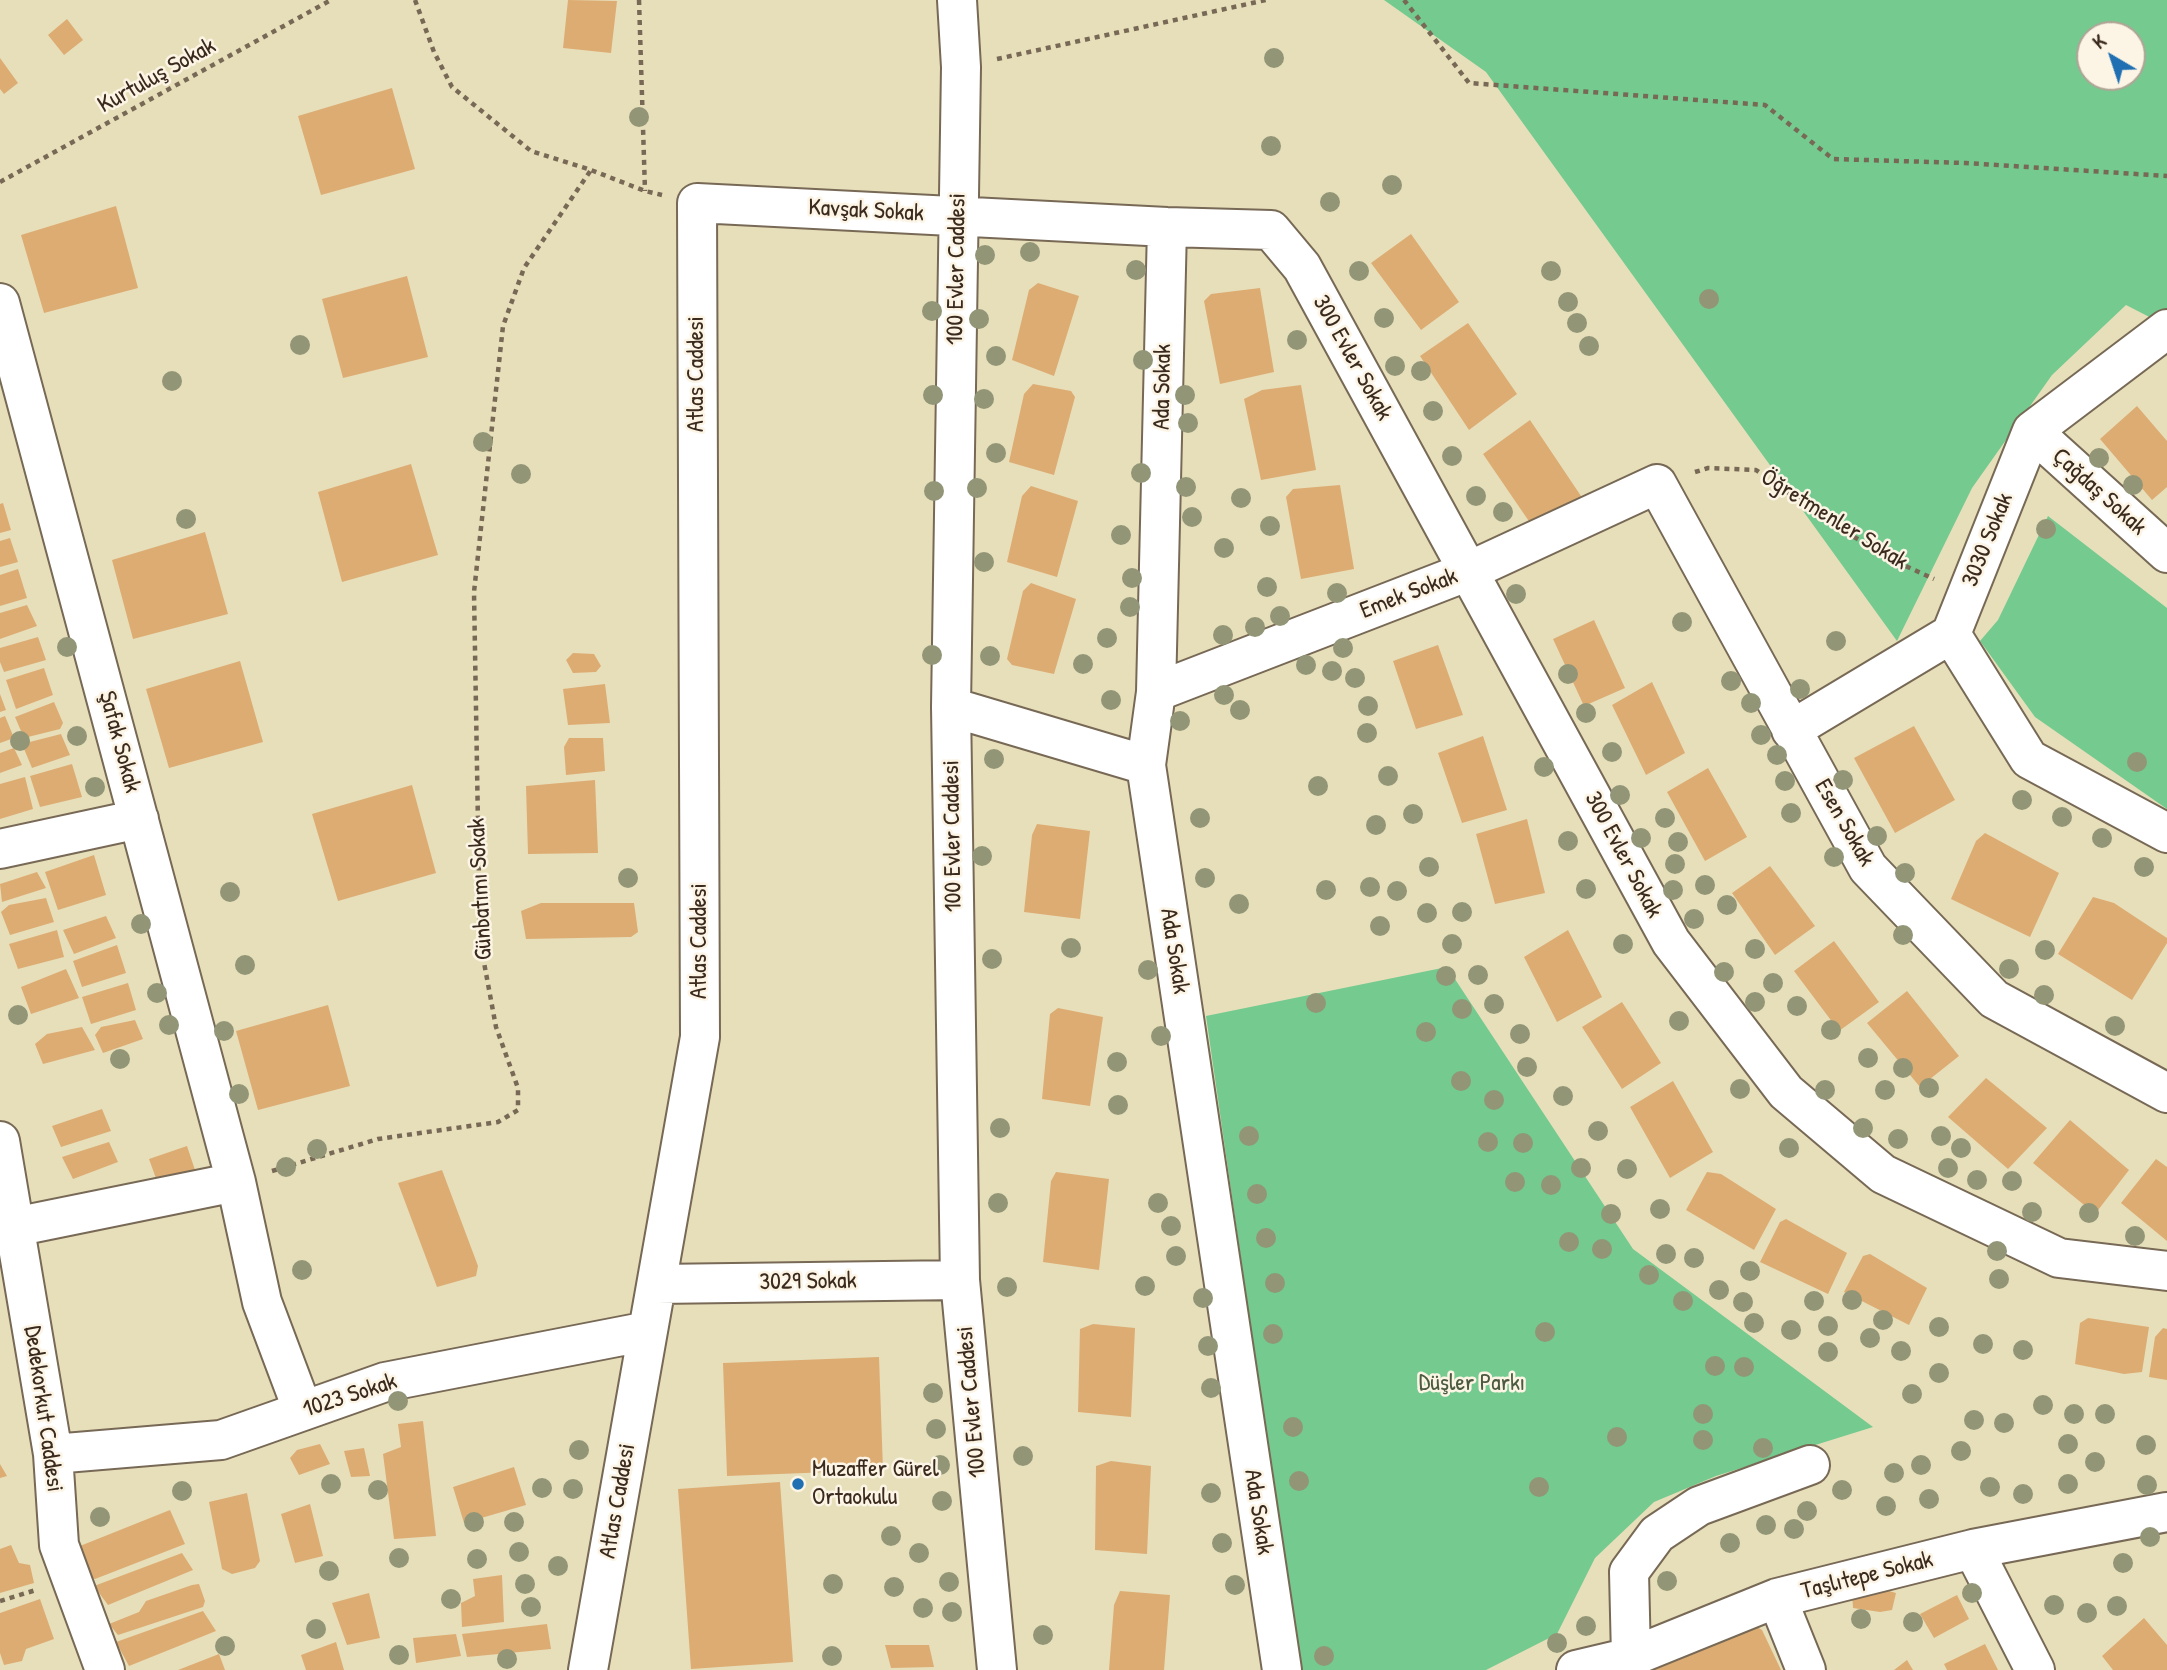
<!DOCTYPE html>
<html>
<head>
<meta charset="utf-8">
<style>
  body { margin:0 }
  #map { position:relative; width:2167px; height:1670px; overflow:hidden; background:#e7dfba; font-family:"Patrick Hand",sans-serif }
  canvas { display:block }
  .north { position:absolute; left:2076px; top:21px; width:70px; height:70px; box-sizing:border-box; background:#fcf5e5; border:2px solid #afa495; border-radius:50%; rotate:321deg; font-size:19px; font-weight:700; line-height:28px; text-align:center; color:#3b2a1e }
  .north::after { content:''; display:block; margin:auto; width:24px; height:32px; background:#1f6fb2; clip-path:polygon(50% 0,100% 100%,50% 72%,0 100%) }
</style>
</head>
<body>
<div id="map">
<canvas width="2167" height="1670"></canvas>
<div class="north">K</div>
</div>
<script>
const c = document.querySelector('canvas').getContext('2d');
c.lineJoin = 'round';
function fill(path, color) { c.fillStyle = color; c.fill(path, 'evenodd'); }
const poly = rows => new Path2D(rows.map(r => 'M' + r).join(''));
function stroke(path, color, width, dash) { c.strokeStyle = color; c.lineWidth = width; c.lineCap = dash ? 'butt' : 'round'; c.setLineDash(dash || []); c.stroke(path); }
function label(font, color, halo, rows, align = 'center') {
  c.font = font + ' "Patrick Hand",sans-serif'; c.lineWidth = 5; c.setLineDash([]); c.textBaseline = 'middle'; c.strokeStyle = halo; c.fillStyle = color; for (const [text, x, y, turn = 0] of rows) {
    c.save(); c.translate(x, y); c.rotate((+turn || 0) * Math.PI / 180); c.textAlign = isNaN(turn) ? turn : align; if (halo) c.strokeText(text, 0, 0); c.fillText(text, 0, 0); c.restore();
  }
}
fill(poly([
  [1384,0,2167,0,2167,326,2126,305,2052,375,1972,488,1897,641,1486,72],
  [2090,35,2132,35,2132,77,2090,77],
  [2048,516,2167,608,2167,809,2035,717,1980,641,1998,620],
  [1447,967,1633,1249,1873,1427,1716,1476,1654,1502,1595,1558,1557,1634,1486,1670,1300,1670,1206,1016]
]), '#74ca8f');
fill(poly([
  [568,0,617,1,611,53,563,48],
  [67,19,83,40,64,55,48,35],
  [0,58,18,83,4,94,0,89],
  [392,88,415,169,321,195,298,116],
  [116,206,138,288,44,313,21,235],
  [1411,234,1459,302,1421,330,1371,263],
  [407,276,428,357,343,378,322,299],
  [1038,283,1079,296,1054,376,1012,360,1029,290],
  [1260,288,1274,372,1220,384,1204,301,1211,294],
  [1468,323,1517,394,1469,430,1420,356],
  [1033,384,1071,391,1075,397,1054,475,1009,462,1024,394],
  [1301,385,1316,470,1261,480,1244,399,1262,390],
  [2137,406,2167,441,2167,487,2152,500,2100,439],
  [1530,420,1583,499,1537,533,1483,454],
  [411,464,438,555,342,582,318,492],
  [1340,485,1354,569,1301,579,1286,497,1293,489],
  [1031,486,1078,501,1057,577,1007,562,1022,496],
  [3,503,11,530,0,533,0,504],
  [205,532,228,614,133,639,112,560],
  [10,538,18,562,0,567,0,541],
  [18,569,27,598,0,606,0,575],
  [1031,583,1076,599,1054,674,1012,665,1007,659,1023,591],
  [27,605,37,626,0,639,0,613],
  [1594,620,1625,688,1584,706,1553,639],
  [38,637,46,660,4,672,0,662,0,648],
  [1438,645,1463,715,1416,729,1393,661],
  [573,653,594,654,601,666,596,672,573,673,566,660],
  [240,661,263,742,169,768,146,689],
  [44,668,53,695,16,709,6,680],
  [1652,682,1685,753,1646,775,1612,705],
  [605,684,610,723,568,725,563,689],
  [0,694,6,710,0,712],
  [54,702,63,723,60,729,24,738,15,717],
  [5,716,14,738,0,743,0,718],
  [1914,726,1955,800,1895,833,1854,758],
  [61,734,70,755,32,768,22,744],
  [1483,736,1507,810,1462,823,1438,753],
  [569,738,603,738,605,771,566,775,564,747],
  [14,748,22,765,0,773,0,753],
  [72,764,82,797,40,807,30,776],
  [1708,768,1747,837,1705,861,1667,792],
  [25,777,33,809,0,819,0,784],
  [595,780,598,853,528,854,526,786],
  [412,785,436,873,338,901,312,814],
  [1527,819,1545,893,1495,904,1476,834],
  [1037,824,1090,831,1080,919,1024,912,1032,835],
  [1985,833,2059,873,2030,937,1951,899,1976,841],
  [94,855,106,895,58,910,45,872],
  [1770,866,1815,926,1775,955,1732,893],
  [37,872,46,888,2,902,0,884],
  [2093,897,2114,903,2167,938,2167,943,2132,1000,2058,954],
  [46,898,54,922,10,935,1,912,9,905],
  [541,903,634,903,638,932,631,937,526,939,521,911],
  [106,916,116,938,74,954,63,930],
  [57,930,64,957,18,969,9,944],
  [1568,930,1602,997,1557,1022,1524,957],
  [1834,941,1879,1002,1839,1031,1794,971],
  [117,945,126,973,82,987,73,961],
  [66,969,79,998,31,1014,21,987],
  [128,983,136,1010,91,1024,82,997],
  [1907,991,1959,1056,1920,1087,1867,1023],
  [1622,1002,1661,1063,1622,1089,1582,1027],
  [328,1005,350,1086,258,1110,236,1031],
  [1058,1008,1103,1017,1090,1106,1042,1099,1050,1014],
  [135,1020,143,1039,103,1053,95,1035,101,1027],
  [82,1027,95,1050,43,1064,35,1044,47,1034],
  [1986,1078,2047,1128,2008,1169,1948,1117],
  [1673,1081,1713,1152,1670,1178,1630,1107],
  [102,1109,111,1131,61,1147,52,1126],
  [2070,1120,2129,1170,2095,1214,2033,1163],
  [109,1142,118,1162,73,1179,62,1157],
  [187,1146,195,1170,158,1184,149,1159],
  [2156,1159,2167,1167,2167,1241,2121,1203],
  [442,1170,478,1266,476,1276,437,1287,398,1183],
  [1056,1172,1109,1179,1099,1270,1043,1262,1051,1181],
  [1707,1172,1721,1174,1776,1209,1754,1250,1686,1210],
  [1786,1219,1847,1253,1828,1294,1760,1262,1780,1222],
  [1870,1254,1927,1288,1909,1325,1844,1292,1863,1256],
  [2088,1318,2149,1327,2142,1372,2124,1374,2075,1364,2080,1323],
  [1093,1324,1135,1328,1131,1417,1078,1412,1080,1329],
  [2163,1328,2167,1329,2167,1380,2149,1377,2155,1337],
  [879,1357,883,1470,727,1476,723,1363],
  [423,1421,436,1536,394,1539,383,1454,401,1447,398,1424],
  [320,1444,330,1464,299,1475,290,1458,297,1450],
  [364,1448,370,1476,351,1477,344,1451],
  [1111,1461,1151,1466,1147,1554,1095,1550,1096,1466],
  [0,1464,7,1476,0,1478],
  [514,1467,526,1505,464,1523,453,1487],
  [780,1482,793,1662,691,1669,678,1489],
  [247,1493,260,1561,255,1568,232,1574,222,1569,209,1502],
  [310,1504,323,1556,295,1563,281,1514],
  [170,1510,185,1544,95,1579,89,1577,80,1546],
  [11,1545,19,1563,30,1565,34,1583,0,1593,0,1549],
  [182,1553,193,1570,108,1605,94,1586],
  [502,1575,504,1622,462,1627,461,1603,475,1596,473,1579],
  [1861,1583,1896,1593,1892,1610,1880,1612,1853,1608,1852,1592],
  [199,1584,205,1601,203,1607,118,1635,109,1624,139,1612,146,1601,192,1585],
  [1120,1591,1170,1595,1164,1670,1109,1670,1114,1605],
  [369,1593,380,1638,347,1645,332,1603],
  [1957,1595,1969,1619,1934,1638,1920,1614],
  [40,1599,54,1639,26,1649,22,1661,4,1665,0,1653,0,1613],
  [203,1611,216,1631,129,1666,116,1642],
  [1741,1617,1762,1630,1781,1670,1644,1670],
  [2144,1618,2167,1645,2167,1670,2113,1670,2102,1656],
  [547,1624,551,1649,467,1657,462,1634],
  [456,1634,461,1656,416,1663,413,1638],
  [336,1642,344,1670,306,1670,301,1655],
  [1985,1644,1998,1670,1947,1670,1944,1664],
  [885,1645,929,1645,934,1667,891,1668],
  [219,1654,225,1670,178,1670],
  [1907,1660,1913,1670,1894,1670]
]), '#ddac73');
const minor = poly([
  [957,0,961,67,951,707,960,1280,997,1670],
  [1167,227,1156,692,1146,765,1282,1670],
  [0,303,236,1182,262,1302,303,1411],
  [2032,431,2167,553],
  [1951,634,2029,759,2167,833],
  [1156,692,1469,571,1657,484,1868,868,1994,999,2167,1093],
  [951,707,1146,765],
  [1791,730,1951,634,2032,431,2167,329],
  [0,849,139,819],
  [0,1141,53,1454,59,1545,105,1670],
  [0,1230,236,1182],
  [657,1284,960,1280],
  [53,1454,221,1440,385,1382,648,1331],
  [1973,1549,2035,1670],
  [1777,1598,1806,1670],
  [1631,1657,1629,1572,1657,1534,1699,1506,1810,1465],
  [588,1670,700,1037,697,203,1167,227,1271,230,1302,267,1671,942,1786,1092,1883,1174,2059,1258,2167,1271],
  [1576,1670,1631,1657,1777,1598,1973,1549,2167,1512]
]);
stroke(minor, '#776955', 42);
stroke(poly([
  [415,0,434,52,452,87,531,151,591,170,645,191,662,195],
  [639,0,645,191],
  [1404,0,1469,83,1765,105,1833,159,1966,163,2167,176],
  [997,59,1266,0],
  [0,182,331,0],
  [1695,472,1708,468,1756,470,1837,527,1899,563,1934,579],
  [272,1171,378,1139,498,1122,518,1110,518,1088,496,1027,480,941,474,592,503,326,524,268,591,170],
  [0,1601,36,1590]
]), '#776955', 4.5, [5, 5]);
stroke(minor, '#fff', 38);
c.fillStyle = '#929677';
for (const [x, y] of [
  [1274,58],
  [639,117],
  [1271,146],
  [1392,185],
  [1330,202],
  [1030,252],
  [985,255],
  [1136,270],
  [1359,271],
  [1551,271],
  [1709,299],
  [1568,302],
  [932,311],
  [1384,318],
  [979,319],
  [1577,323],
  [1297,340],
  [300,345],
  [1589,346],
  [996,356],
  [1143,360],
  [1395,366],
  [1421,371],
  [172,381],
  [933,395],
  [1185,395],
  [984,399],
  [1433,411],
  [1188,423],
  [483,442],
  [996,453],
  [1452,456],
  [2099,458],
  [1141,473],
  [521,474],
  [2133,485],
  [1186,487],
  [977,488],
  [934,491],
  [1476,496],
  [1241,498],
  [1503,512],
  [1192,517],
  [186,519],
  [1270,526],
  [2046,529],
  [1121,535],
  [1224,548],
  [984,562],
  [1132,578],
  [1267,587],
  [1337,593],
  [1516,594],
  [1130,607],
  [1280,616],
  [1682,622],
  [1255,627],
  [1223,635],
  [1107,638],
  [1836,641],
  [67,647],
  [1343,648],
  [932,655],
  [990,656],
  [1083,664],
  [1306,665],
  [1332,671],
  [1568,674],
  [1355,678],
  [1731,681],
  [1800,689],
  [1224,695],
  [1111,700],
  [1751,703],
  [1368,706],
  [1240,710],
  [1586,713],
  [1180,721],
  [1367,733],
  [1761,735],
  [77,736],
  [20,741],
  [1612,752],
  [1777,755],
  [994,759],
  [2137,762],
  [1544,767],
  [1388,776],
  [1843,780],
  [1785,781],
  [1318,786],
  [95,787],
  [1620,795],
  [2022,800],
  [1791,813],
  [1413,814],
  [2062,817],
  [1200,818],
  [1665,818],
  [1376,825],
  [1877,836],
  [1641,838],
  [2102,838],
  [1568,841],
  [1678,842],
  [982,856],
  [1834,857],
  [1675,864],
  [1429,867],
  [2144,867],
  [1905,873],
  [628,878],
  [1205,878],
  [1705,885],
  [1370,887],
  [1586,889],
  [1326,890],
  [1673,890],
  [1397,891],
  [230,892],
  [1239,904],
  [1727,905],
  [1462,912],
  [1427,913],
  [1694,919],
  [141,924],
  [1380,926],
  [1903,935],
  [1452,944],
  [1623,944],
  [1071,948],
  [1755,949],
  [2045,950],
  [992,959],
  [245,965],
  [2009,969],
  [1148,970],
  [1724,972],
  [1478,975],
  [1446,976],
  [1773,983],
  [157,993],
  [2044,995],
  [1755,1002],
  [1316,1003],
  [1494,1004],
  [1797,1006],
  [1462,1009],
  [18,1015],
  [1679,1021],
  [169,1025],
  [2115,1026],
  [1831,1030],
  [224,1031],
  [1426,1032],
  [1520,1034],
  [1161,1036],
  [1868,1058],
  [120,1059],
  [1117,1062],
  [1527,1067],
  [1903,1068],
  [1461,1081],
  [1929,1088],
  [1740,1089],
  [1825,1090],
  [1885,1090],
  [239,1094],
  [1563,1096],
  [1494,1100],
  [1118,1105],
  [1000,1128],
  [1863,1128],
  [1598,1131],
  [1249,1136],
  [1941,1136],
  [1898,1139],
  [1488,1142],
  [1523,1143],
  [1789,1148],
  [1961,1148],
  [317,1149],
  [286,1167],
  [1581,1168],
  [1948,1168],
  [1627,1169],
  [1977,1180],
  [2012,1181],
  [1515,1182],
  [1551,1185],
  [1257,1194],
  [998,1203],
  [1158,1203],
  [1660,1209],
  [2032,1212],
  [2089,1213],
  [1611,1214],
  [1171,1226],
  [2135,1236],
  [1266,1238],
  [1569,1242],
  [1602,1249],
  [1997,1251],
  [1666,1254],
  [1176,1256],
  [1694,1258],
  [302,1270],
  [1750,1271],
  [1649,1275],
  [1999,1279],
  [1275,1283],
  [1145,1286],
  [1007,1287],
  [1719,1290],
  [1203,1298],
  [1852,1300],
  [1683,1301],
  [1814,1301],
  [1743,1302],
  [1883,1320],
  [1754,1323],
  [1828,1326],
  [1939,1327],
  [1791,1330],
  [1545,1332],
  [1273,1334],
  [1870,1338],
  [1983,1344],
  [1208,1346],
  [2023,1350],
  [1901,1351],
  [1828,1352],
  [1715,1366],
  [1744,1367],
  [1939,1373],
  [1211,1388],
  [933,1393],
  [1912,1394],
  [398,1401],
  [2043,1405],
  [1703,1414],
  [2074,1414],
  [2105,1414],
  [1974,1420],
  [2004,1423],
  [1293,1427],
  [936,1429],
  [1617,1437],
  [1703,1440],
  [2068,1444],
  [2146,1445],
  [1763,1448],
  [579,1450],
  [1961,1451],
  [1023,1456],
  [2095,1462],
  [940,1465],
  [1921,1465],
  [1894,1473],
  [1299,1481],
  [331,1484],
  [2068,1484],
  [2147,1485],
  [1539,1487],
  [1990,1487],
  [542,1488],
  [573,1489],
  [378,1490],
  [1842,1490],
  [182,1491],
  [1211,1493],
  [2023,1494],
  [1929,1499],
  [942,1501],
  [1886,1506],
  [1807,1511],
  [100,1517],
  [474,1522],
  [514,1522],
  [1766,1525],
  [1794,1529],
  [891,1536],
  [2150,1537],
  [1222,1543],
  [1730,1543],
  [519,1552],
  [919,1553],
  [399,1558],
  [477,1559],
  [2123,1563],
  [558,1566],
  [329,1571],
  [1667,1581],
  [949,1582],
  [525,1584],
  [833,1584],
  [1235,1585],
  [894,1587],
  [1972,1593],
  [451,1599],
  [2054,1605],
  [2117,1606],
  [531,1607],
  [923,1608],
  [952,1612],
  [2087,1613],
  [1861,1619],
  [1913,1622],
  [1586,1626],
  [316,1629],
  [1043,1635],
  [1557,1643],
  [225,1646],
  [399,1655],
  [832,1656],
  [1324,1656],
  [507,1659]
]) { c.beginPath(); c.arc(x, y, 10, 0, 2 * Math.PI); c.fill(); }
for (const [x, y, r, color] of [
  [798,1484,7,"#1f6fb2"]
]) { const dot = new Path2D(); dot.arc(x, y, r, 0, 2 * Math.PI); c.fillStyle = color; c.fill(dot); stroke(dot, '#fcf5e5', 2.5); }
label('24px', '#3b2a1e', '#fcf5e5', [
  ["Kurtuluş Sokak",157,76,-29],
  ["Kavşak Sokak",866,211,3],
  ["100 Evler Caddesi",957,269,-89],
  ["300 Evler Sokak",1352,358,61],
  ["Atlas Caddesi",697,374,-90],
  ["Ada Sokak",1163,387,-89],
  ["Çağdaş Sokak",2099,492,42],
  ["Öğretmenler Sokak",1834,520,32],
  ["3030 Sokak",1988,540,-68],
  ["Emek Sokak",1409,594,-21],
  ["Şafak Sokak",119,742,75],
  ["Esen Sokak",1844,823,60],
  ["100 Evler Caddesi",953,836,-91],
  ["300 Evler Sokak",1623,855,62],
  ["Günbatımı Sokak",481,889,-93],
  ["Atlas Caddesi",700,941,-90],
  ["Ada Sokak",1174,951,81],
  ["3029 Sokak",808,1282,-1],
  ["1023 Sokak",350,1396,-18],
  ["100 Evler Caddesi",972,1402,-95],
  ["Dedekorkut Caddesi",43,1409,82],
  ["Atlas Caddesi",618,1501,-80],
  ["Ada Sokak",1258,1512,81],
  ["Taşlıtepe Sokak",1867,1576,-14]
]);
label('24px', '#4c5a40', '#fcf5e5', [
  ["Düşler Parkı",1472,1384]
]);
label('24px', '#3b2a1e', '#fcf5e5', [
  ["Muzaffer Gürel",812,1470],
  ["Ortaokulu",812,1498]
], 'left');
</script>
</body>
</html>
